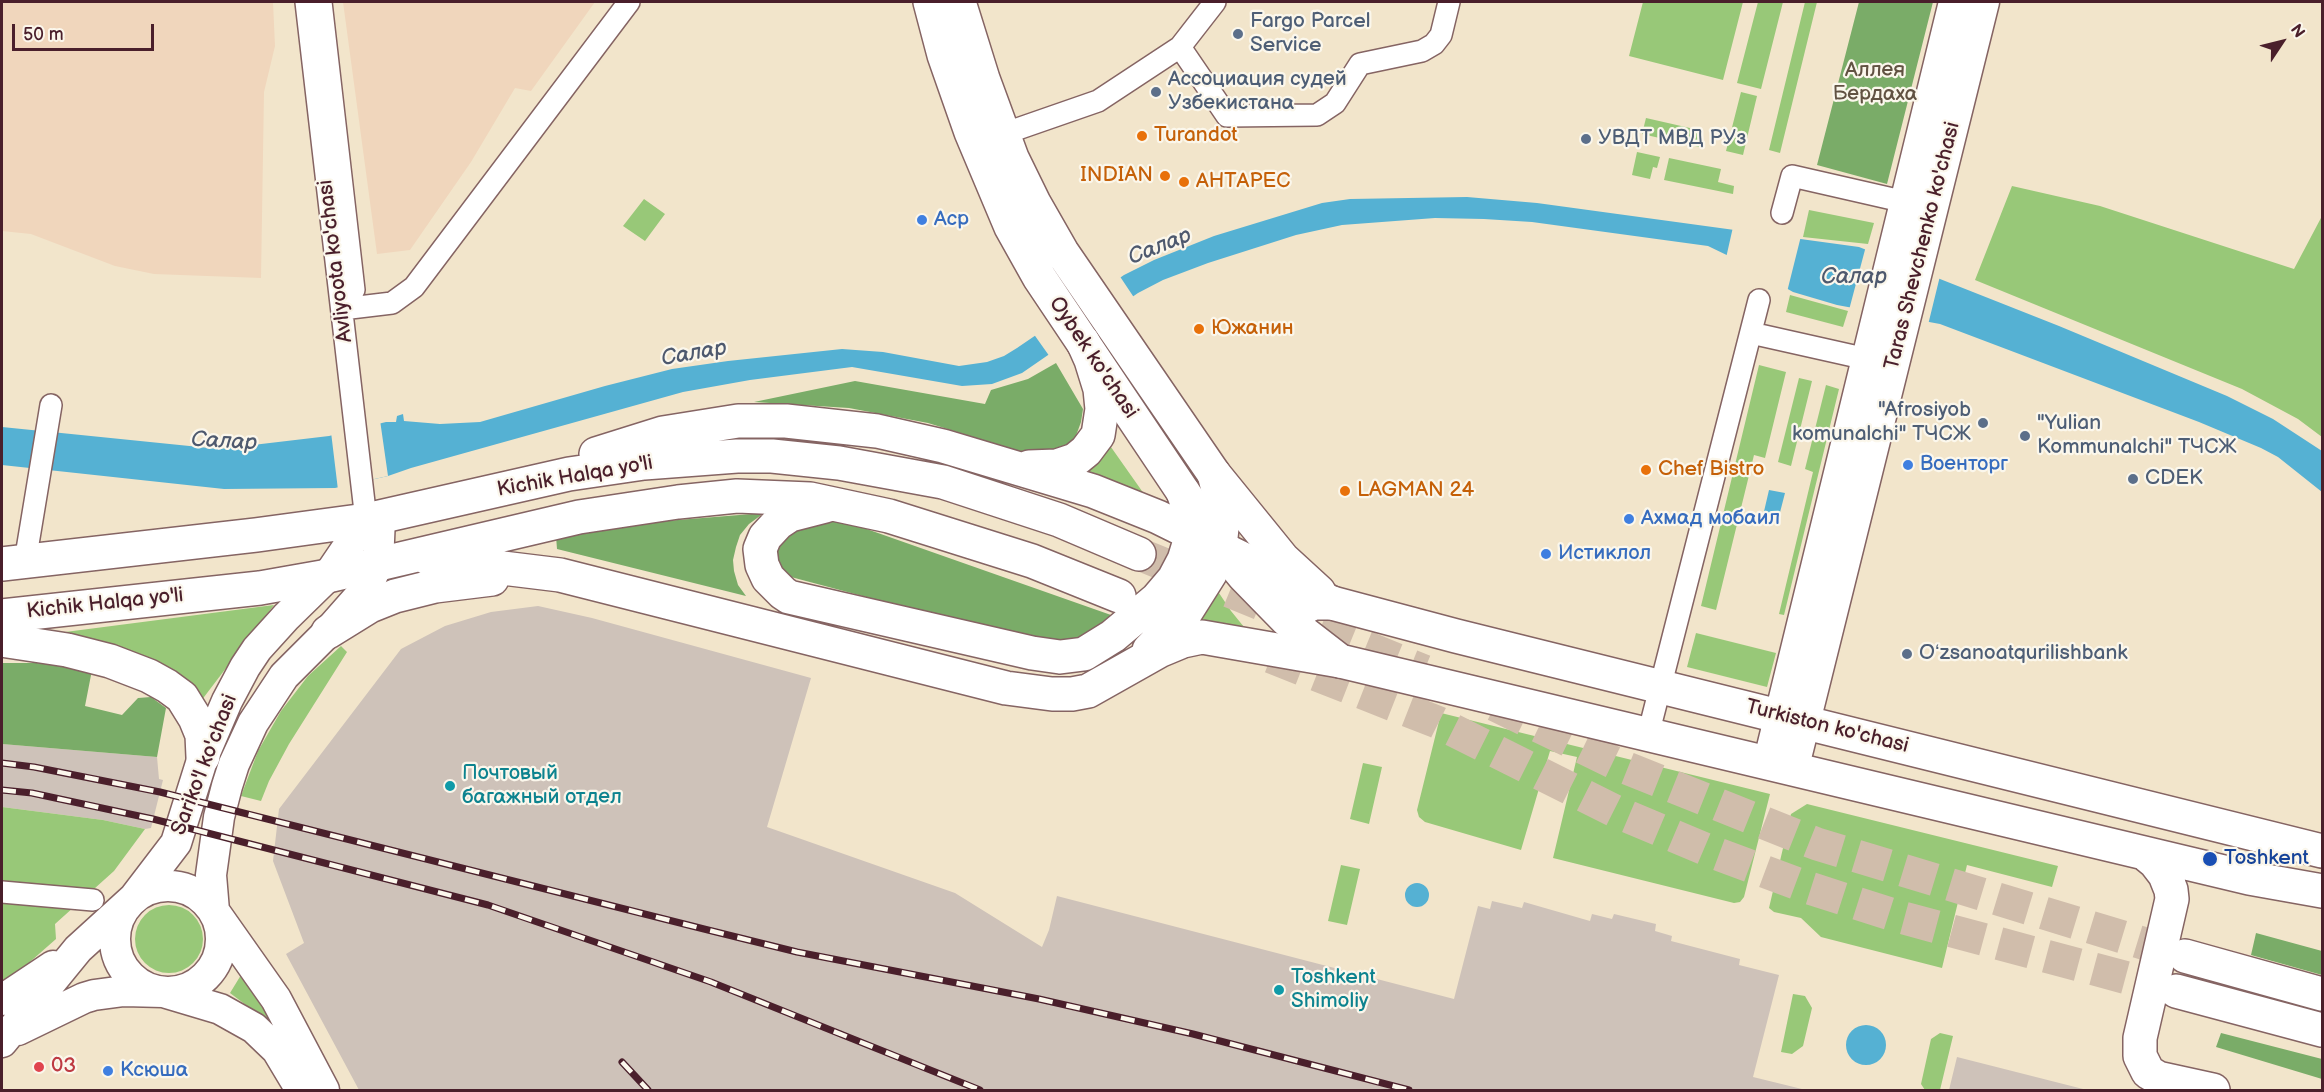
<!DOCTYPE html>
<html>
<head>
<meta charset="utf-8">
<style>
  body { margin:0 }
  #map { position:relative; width:2324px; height:1092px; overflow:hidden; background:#f2e5cb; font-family:"Balsamiq Sans",sans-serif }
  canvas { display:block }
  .frame { position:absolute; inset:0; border:3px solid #4a1f2b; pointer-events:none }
  .north { position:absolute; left:2252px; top:12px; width:60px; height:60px; -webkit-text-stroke:4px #fbf7ec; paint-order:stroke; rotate:55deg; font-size:16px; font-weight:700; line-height:24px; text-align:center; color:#4a1f2b }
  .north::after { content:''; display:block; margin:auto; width:21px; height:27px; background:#4a1f2b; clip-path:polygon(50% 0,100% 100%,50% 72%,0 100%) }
  .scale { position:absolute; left:12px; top:24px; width:142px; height:27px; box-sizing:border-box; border:3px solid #4a1f2b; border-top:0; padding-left:8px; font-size:18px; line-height:21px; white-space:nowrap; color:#4a1f2b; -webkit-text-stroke:4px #fbf7ec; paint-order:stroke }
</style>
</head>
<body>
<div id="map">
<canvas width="2324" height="1092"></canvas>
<div class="frame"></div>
<div class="north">N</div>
<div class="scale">50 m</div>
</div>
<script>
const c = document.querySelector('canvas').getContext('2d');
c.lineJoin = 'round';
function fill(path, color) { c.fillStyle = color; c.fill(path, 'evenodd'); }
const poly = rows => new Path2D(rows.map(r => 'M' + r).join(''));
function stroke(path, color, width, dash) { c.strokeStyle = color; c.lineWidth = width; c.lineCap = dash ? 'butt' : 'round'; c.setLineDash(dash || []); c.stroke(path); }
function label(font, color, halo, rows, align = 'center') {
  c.font = font + ' "Balsamiq Sans",sans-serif'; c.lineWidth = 4.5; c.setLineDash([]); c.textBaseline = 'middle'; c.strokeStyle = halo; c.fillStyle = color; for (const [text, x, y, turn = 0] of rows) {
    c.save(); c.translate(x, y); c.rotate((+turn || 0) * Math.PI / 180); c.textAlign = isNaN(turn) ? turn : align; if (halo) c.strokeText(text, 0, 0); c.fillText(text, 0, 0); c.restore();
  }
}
fill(poly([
  [2,2,273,2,275,46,264,92,261,278,154,274,115,266,31,234,2,231],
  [343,2,595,2,531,91,515,88,471,162,410,250,377,254]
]), '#f0d6bc');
fill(poly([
  [538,606,592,618,811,678,767,827,955,893,1042,947,1049,930,1057,896,1454,999,1478,906,1490,909,1492,901,1522,908,1524,902,1590,921,1592,914,1612,919,1614,914,1656,924,1655,931,1672,936,1671,941,1740,959,1739,965,1779,975,1753,1077,1806,1090,359,1090,286,954,304,943,273,861,279,809,401,649,445,626,491,612],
  [2,744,157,757,159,779,163,780,151,828,145,829,103,820,2,807],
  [1957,1057,2087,1090,1949,1090]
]), '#cec2b9');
fill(poly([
  [1643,2,1743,2,1723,80,1629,56],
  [1758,2,1783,2,1761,89,1737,83],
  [1805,2,1817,2,1780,153,1769,150],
  [1741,92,1757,96,1743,155,1726,151],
  [1646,118,1703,131,1699,147,1642,134],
  [1637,152,1660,157,1657,168,1653,167,1650,179,1632,175],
  [1669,158,1721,169,1718,182,1734,186,1733,194,1664,180],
  [2012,186,2100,206,2294,269,2322,216,2322,437,2298,419,2242,389,1975,280],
  [644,199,665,214,645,241,623,226],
  [1809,210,1874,223,1868,244,1803,237],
  [1790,295,1848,311,1843,327,1786,312],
  [1759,365,1786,372,1765,458,1754,455,1716,610,1701,606],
  [1799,378,1812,381,1791,466,1778,462],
  [1826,385,1839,389,1784,615,1779,614,1813,472,1805,469],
  [1106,440,1149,501,1088,473],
  [1213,584,1231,611,1253,638,1192,623],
  [274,605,201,701,42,635],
  [1696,633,1776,653,1767,687,1687,667],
  [341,646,347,652,289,744,269,781,261,801,241,796,258,751,281,711,308,676],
  [1441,713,1770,794,1744,897,1740,902,1734,903,1553,858,1577,757,1550,751,1521,850,1425,822,1419,817,1417,810],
  [1363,763,1382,767,1369,824,1350,819],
  [1807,804,2058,866,2052,887,1967,865,1942,968,1821,937,1801,918,1774,912,1769,908,1791,814],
  [2,807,103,820,145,829,114,871,55,924,56,939,23,968,2,982],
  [1341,865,1360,869,1347,925,1328,921],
  '135 939a34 34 0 1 1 68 0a34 34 0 1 1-68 0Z',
  [241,975,275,1027,230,993],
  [1793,994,1805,996,1812,1008,1803,1046,1792,1054,1781,1052],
  [1940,1033,1953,1036,1940,1090,1925,1090,1921,1084,1931,1039]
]), '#98c878');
fill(poly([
  [1859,2,1933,2,1887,184,1817,165],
  [1056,363,1083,409,1081,422,1073,444,1035,456,928,423,849,408,754,402,855,381,985,404,991,390,1028,379],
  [764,513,749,524,740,535,736,547,733,560,734,571,738,585,746,596,557,549,556,536,653,522],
  [800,519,841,520,1111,615,1102,630,1077,643,1032,641,791,577,783,570,778,562,773,548],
  [2,663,37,663,92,670,85,706,122,715,138,698,151,697,166,708,157,757,2,744],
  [2256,933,2322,951,2322,975,2251,955],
  [2221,1033,2322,1059,2322,1079,2216,1047]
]), '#7aac68');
fill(poly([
  [1467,197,1537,203,1859,247,2059,326,2227,396,2273,419,2322,451,2322,492,2278,457,2261,448,2199,422,1940,324,1837,305,1793,292,1737,260,1708,246,1532,222,1484,219,1435,218,1342,225,1296,235,1208,263,1163,280,1138,293,1022,373,992,384,962,386,852,367,750,380,683,392,411,468,388,476,335,488,224,489,2,465,2,427,219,449,329,436,386,422,396,422,397,416,403,414,404,421,440,424,480,422,605,386,672,369,728,361,842,349,883,352,959,366,987,362,1004,356,1017,348,1124,275,1154,260,1214,236,1322,203,1350,199],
  [1769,490,1785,493,1777,524,1762,520],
  '1405 895a12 12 0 1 1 24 0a12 12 0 1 1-24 0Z',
  '1846 1045a20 20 0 1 1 40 0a20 20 0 1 1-40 0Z'
]), '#55b1d3');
fill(poly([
  [1733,227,1801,236,1787,292,1726,258],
  [1866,246,1940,276,1928,325,1849,310],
  [1119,275,1135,299,1050,357,1033,333],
  [380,420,388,476,361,482,338,490,331,432]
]), '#f2e5cb');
stroke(poly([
  [1139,554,1424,671],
  [1271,657,1437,722,1617,812,1712,852,1809,888,1900,917,2176,991],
  [1495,705,1619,765,1817,844,2185,956]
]), '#d0bdab', 33, [33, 16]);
const street = poly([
  [306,2,366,520],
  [321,2,354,290],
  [1180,47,1215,2],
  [1003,134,1098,101,1180,47,1227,116,1317,115,1335,103,1360,64,1422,51,1434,44,1441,35,1449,2],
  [1782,213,1792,176,1919,205],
  [342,309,392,303,414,287,629,2],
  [1751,333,1867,359],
  [25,562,51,405],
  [1648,735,1759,300],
  [2,892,93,900]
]);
const secondary = poly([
  [1768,764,1954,2],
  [1793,770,1984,2],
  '115 939a53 53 0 1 1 106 0a53 53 0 1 1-106 0Z',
  [2,1000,53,966],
  [18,1030,84,998,94,995,124,991,163,992,220,1009,254,1028,277,1050,301,1090],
  [2,1042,78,949,134,898,176,843,203,757,227,701,245,667,257,649,286,617,328,576,366,520],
  [324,1090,276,999,214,911,211,875,219,817,227,786,234,764,253,723,284,676,328,632,365,590,378,564,380,517]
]);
const primary = poly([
  [930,2,944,55,971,132,1011,227,1039,277,1220,547,1244,576,1287,620,1340,661,2249,878,2322,891],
  [959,2,983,79,1012,158,1034,203,1062,252,1214,474,1283,559,1319,592],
  [1303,608,1314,603,1332,603,1456,636,2322,851],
  [2144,853,2155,862,2165,875,2171,890,2172,899,2140,1038,2140,1056,2148,1072,2158,1078,2213,1090]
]);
const highway = poly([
  [596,454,663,433,738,421,786,421,877,431,943,446,1093,491,1158,517,1332,603],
  [1029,467,1057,466,1075,460,1086,451,1098,435,1102,409,1100,389,1091,360,1083,342],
  [825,506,790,515,778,523,765,537,760,549,762,565,768,578,783,593,789,597,1032,653,1060,657,1084,654,1113,636,1157,599,1174,579,1184,560,1192,534,1190,512,1183,492],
  [429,559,560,575,1006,688,1052,694,1072,694,1088,691,1159,651,1183,641,1202,637,1340,661],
  [2,564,256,535,366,520,569,474,644,463,737,456,772,456,839,463,943,482,1059,520,1139,554],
  [2,616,260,588,328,576,579,517,678,502,737,496,810,499,889,516,1032,561,1119,596],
  [328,632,370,606,395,596,435,586,492,579],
  [2,640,67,650,110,661,149,676,167,686,182,697,195,718,202,735,203,757],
  [1149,650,1186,612,1210,574,1215,561,1220,547,1222,528,1219,493,1214,474],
  [2185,956,2322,994],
  [2176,991,2322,1030]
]);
stroke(street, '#856463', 24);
stroke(secondary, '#856463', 33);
stroke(primary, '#856463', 36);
stroke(highway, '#856463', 36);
stroke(street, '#fff', 21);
stroke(secondary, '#fff', 30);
stroke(primary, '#fff', 33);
stroke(highway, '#fff', 33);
const rail = poly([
  [2,763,34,767,160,792,704,929,797,952,1039,999,1193,1034,1409,1090],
  [2,790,32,793,153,819,488,905,711,982,980,1090],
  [622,1062,648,1090]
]);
stroke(rail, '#4a1f2b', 7);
stroke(rail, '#fbf7ec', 4.5, [14]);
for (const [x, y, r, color] of [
  [1238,34,6,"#5c6f8a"],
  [1156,92,6,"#5c6f8a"],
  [1142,136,6,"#e8710a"],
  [1586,139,6,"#5c6f8a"],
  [1165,176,6,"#e8710a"],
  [1184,182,6,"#e8710a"],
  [922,220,6,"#3f7fe0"],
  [1199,329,6,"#e8710a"],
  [1983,423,6,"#5c6f8a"],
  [2025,436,6,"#5c6f8a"],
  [1908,465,6,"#3f7fe0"],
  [1646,470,6,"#e8710a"],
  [2133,479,6,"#5c6f8a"],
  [1345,491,6,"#e8710a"],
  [1629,519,6,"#3f7fe0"],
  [1546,554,6,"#3f7fe0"],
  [1907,654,6,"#5c6f8a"],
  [450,786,6,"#0f9aa8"],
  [2210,859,8,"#1a4fb4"],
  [1279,990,6,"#0f9aa8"],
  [39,1067,6,"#e0444e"],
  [108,1071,6,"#3f7fe0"]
]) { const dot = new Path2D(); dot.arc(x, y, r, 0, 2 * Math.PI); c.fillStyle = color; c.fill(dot); stroke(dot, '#fbf7ec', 2); }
label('21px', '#4e5e75', '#fbf7ec', [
  ["Fargo Parcel",1250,22],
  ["Service",1250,46],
  ["Ассоциация судей",1168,80],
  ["Узбекистана",1168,104],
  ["УВДТ МВД РУз",1598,139],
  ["\"Afrosiyob",1971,411,"right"],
  ["komunalchi\" ТЧСЖ",1971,435,"right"],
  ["\"Yulian",2037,424],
  ["Kommunalchi\" ТЧСЖ",2037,448],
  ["CDEK",2145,479],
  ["Oʻzsanoatqurilishbank",1919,654]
], 'left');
label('21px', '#615242', '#fbf7ec', [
  ["Аллея",1875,71],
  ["Бердаха",1875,95]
]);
label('21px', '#c56008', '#fbf7ec', [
  ["Turandot",1154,136],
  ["INDIAN",1153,176,"right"],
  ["АНТАРЕС",1196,182],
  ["Южанин",1211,329],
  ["Chef Bistro",1658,470],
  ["LAGMAN 24",1357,491]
], 'left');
label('21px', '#366cbe', '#fbf7ec', [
  ["Аср",934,220],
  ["Военторг",1920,465],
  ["Ахмад мобаил",1641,519],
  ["Истиклол",1558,554],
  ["Ксюша",120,1071]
], 'left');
label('21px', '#4a1f2b', '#fbf7ec', [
  ["Taras Shevchenko ko'chasi",1923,246,-76],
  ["Avliyoota ko'chasi",336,261,-97],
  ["Oybek ko'chasi",1093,358,56],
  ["Kichik Halqa yo'li",575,477,-10],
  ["Kichik Halqa yo'li",105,604,-6],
  ["Turkiston ko'chasi",1827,727,14],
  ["Sariko'l ko'chasi",205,765,-69]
]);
label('21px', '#0d838f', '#fbf7ec', [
  ["Почтовый",462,774],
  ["багажный отдел",462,798],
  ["Toshkent",1291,978],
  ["Shimoliy",1291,1002]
], 'left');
label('21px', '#164399', '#fbf7ec', [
  ["Toshkent",2224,859]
], 'left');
label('21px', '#be3a42', '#fbf7ec', [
  ["03",51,1067]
], 'left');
label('italic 22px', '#4e596e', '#fbf7ec', [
  ["Салар",1160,247,-22],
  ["Салар",1854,277],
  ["Салар",694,354,-10],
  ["Салар",224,442,3]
]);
</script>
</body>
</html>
